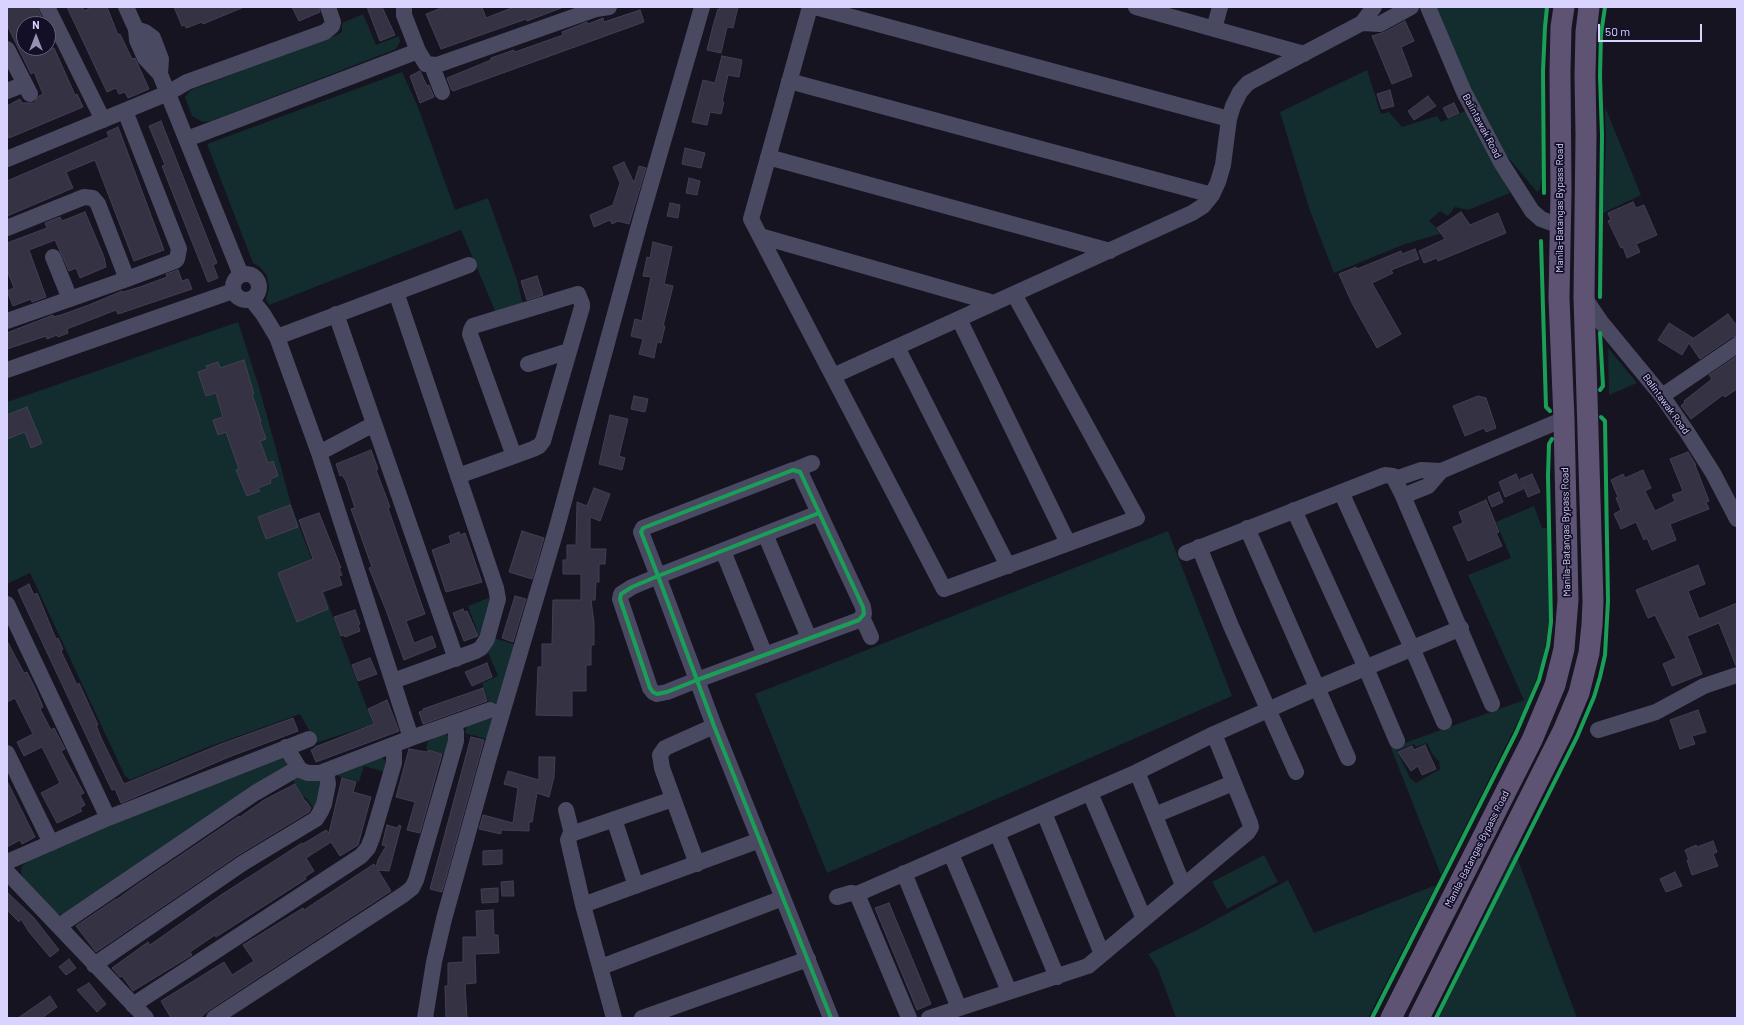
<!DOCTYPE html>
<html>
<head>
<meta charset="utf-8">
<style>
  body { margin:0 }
  #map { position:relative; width:1744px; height:1025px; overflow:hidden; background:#161421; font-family:Barlow,sans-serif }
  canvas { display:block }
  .frame { position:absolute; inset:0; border:8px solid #d9d4ff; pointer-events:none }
  .north { position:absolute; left:16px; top:16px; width:40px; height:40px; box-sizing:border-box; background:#130f26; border:1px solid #625e7d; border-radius:50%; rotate:0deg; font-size:11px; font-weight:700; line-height:16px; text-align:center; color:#d9d4ff }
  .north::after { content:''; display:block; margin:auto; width:14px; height:18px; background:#9591b1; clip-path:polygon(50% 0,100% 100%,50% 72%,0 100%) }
  .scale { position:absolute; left:1598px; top:24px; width:104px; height:18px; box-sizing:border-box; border:2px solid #d9d4ff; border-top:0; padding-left:5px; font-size:12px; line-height:14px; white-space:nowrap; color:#d9d4ff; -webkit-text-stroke:3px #130f26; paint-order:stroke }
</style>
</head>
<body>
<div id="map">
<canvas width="1744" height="1025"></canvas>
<div class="frame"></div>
<div class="north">N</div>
<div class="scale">50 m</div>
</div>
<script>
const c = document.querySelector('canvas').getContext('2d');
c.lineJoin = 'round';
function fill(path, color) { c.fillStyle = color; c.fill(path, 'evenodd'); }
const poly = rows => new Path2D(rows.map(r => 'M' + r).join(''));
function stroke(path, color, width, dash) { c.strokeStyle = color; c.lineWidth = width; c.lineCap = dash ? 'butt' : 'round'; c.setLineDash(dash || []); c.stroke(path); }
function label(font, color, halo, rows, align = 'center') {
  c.font = font + ' Barlow,sans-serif'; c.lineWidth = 3.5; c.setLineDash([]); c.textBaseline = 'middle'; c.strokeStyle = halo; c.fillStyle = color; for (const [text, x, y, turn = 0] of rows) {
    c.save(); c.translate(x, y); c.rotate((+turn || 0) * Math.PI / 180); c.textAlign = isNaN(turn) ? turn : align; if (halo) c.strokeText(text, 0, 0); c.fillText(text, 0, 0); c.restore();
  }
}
fill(poly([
  [1435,7,1545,7,1542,93,1542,178,1540,189,1537,192,1502,150,1480,111],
  [363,14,376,45,399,36,400,42,396,49,211,121,203,122,192,116,185,97,191,90,337,35,342,32,342,23],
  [1367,70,1381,114,1389,112,1402,127,1437,116,1441,122,1467,110,1498,167,1510,193,1468,210,1455,207,1448,216,1440,211,1429,221,1443,233,1405,244,1334,273,1309,208,1280,112],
  [402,72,418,107,455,210,488,198,517,280,523,304,496,313,461,230,269,305,266,299,269,288,267,276,260,267,253,263,207,144],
  [1605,107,1641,195,1603,213,1606,141],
  [238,322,259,387,291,504,373,724,316,743,300,714,208,747,130,780,125,776,30,573,7,584,7,402],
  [1608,348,1637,383,1609,395],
  [1534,506,1542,528,1548,528,1549,624,1542,664,1528,701,1441,875,1391,748,1524,700,1468,575,1511,558,1496,522],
  [1427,743,1433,755,1439,761,1440,769,1416,783,1410,778,1397,751,1414,744,1416,747],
  [1168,531,1232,696,827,873,755,694],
  [491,597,480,639,468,606],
  [494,638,517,645,500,703,490,706,482,683,498,676,488,652],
  [496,717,490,740,465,733,467,726],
  [441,734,446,734,449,737,445,754,426,749,428,741],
  [281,757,285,759,287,766,65,914,57,914,22,878,21,871,22,866,31,859,270,758],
  [381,757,387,762,385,772,364,766,359,782,338,776,339,773],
  [293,776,319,781,320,788,316,812,308,800,303,796,291,777],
  [1515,852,1577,1018,1434,1018],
  [1264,855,1278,882,1227,909,1212,882],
  [1288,880,1314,933,1436,885,1368,1018,1176,1018,1158,969,1148,954,1199,929]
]), '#132c2d');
const building = poly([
  [7,7,37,7,45,24,24,24,24,48,54,48,75,95,77,94,83,107,9,138,7,132,7,106,20,99,22,103,34,103,39,96,43,94,34,72,31,74,7,25,7,7],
  [67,7,83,7,84,11,92,7,107,7,118,35,120,34,132,59,135,58,149,89,128,98,125,92,119,94,116,88,107,92,67,7],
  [174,7,244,7,203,24,202,22,186,28,185,25,182,26,174,7],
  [292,7,319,7,320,12,299,21,292,7],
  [367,7,382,7,395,35,380,41,367,7],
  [444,7,482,7,486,18,514,7,561,8,527,21,526,19,512,24,441,49,426,14,444,7],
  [720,7,738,7,733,28,727,27,721,53,707,50,713,26,718,9,719,10,720,7],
  [640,10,644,22,453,91,451,89,447,78,491,60,491,58,514,50,515,52,563,35,562,32,587,22,588,24,603,18,604,22,640,10],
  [1405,21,1414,41,1401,47,1412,76,1392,84,1372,36,1385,32,1405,21],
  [722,56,742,60,739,77,728,75,722,102,724,102,721,114,710,112,707,125,692,122,703,80,715,83,722,56],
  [420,71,427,86,429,85,434,97,420,103,410,76,420,71],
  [1390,90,1394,106,1382,109,1377,94,1390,90],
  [1428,96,1436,106,1414,120,1408,111,1428,96],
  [1454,103,1459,113,1448,118,1443,108,1454,103],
  [161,121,217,263,213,265,218,278,208,282,162,166,165,165,149,126,161,121],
  [118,127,164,250,134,261,95,160,66,172,73,188,7,216,7,181,109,137,107,132,118,127],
  [685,148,705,153,701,168,682,164,685,148],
  [624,162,634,183,639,166,646,168,629,224,618,221,612,224,610,220,594,227,590,215,613,205,620,183,613,167,624,162],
  [689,178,700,181,697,195,686,193,689,178],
  [1633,202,1636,208,1644,205,1657,235,1636,244,1640,252,1627,258,1623,247,1621,248,1608,221,1611,220,1608,213,1633,202],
  [670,203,680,205,678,218,667,216,670,203],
  [85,212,104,257,106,267,80,278,76,268,69,271,55,240,29,250,46,297,32,302,31,299,13,306,7,291,14,288,7,270,7,243,47,228,45,223,60,217,62,221,85,212],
  [1461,212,1470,225,1498,213,1506,233,1438,261,1437,258,1424,263,1419,251,1445,239,1437,228,1461,212],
  [653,242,672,247,664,284,673,286,663,326,665,326,661,343,657,342,654,358,639,354,643,339,631,336,635,319,642,321,651,277,643,276,647,257,650,258,653,242],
  [1415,249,1419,259,1391,270,1393,273,1372,283,1401,334,1377,348,1352,303,1339,274,1356,267,1357,269,1401,251,1402,254,1415,249],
  [178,270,182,281,188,279,192,289,118,314,116,310,67,329,68,333,58,337,57,335,47,339,46,336,7,349,7,333,53,315,53,317,61,315,89,305,122,291,123,292,140,287,167,277,166,274,178,270],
  [537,276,543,295,527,300,521,281,537,276],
  [1728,314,1737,326,1737,336,1732,337,1700,359,1689,343,1682,355,1658,340,1669,323,1693,338,1691,340,1728,314],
  [1737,356,1737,389,1725,397,1723,395,1691,419,1681,406,1685,402,1684,401,1712,379,1709,375,1737,356],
  [244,360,254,394,252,394,261,421,260,422,266,439,260,441,268,463,273,461,278,476,270,479,271,483,258,488,260,491,247,496,236,470,239,469,226,432,218,435,213,420,223,417,216,393,206,396,198,372,207,369,206,366,218,362,220,368,244,360],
  [634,396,648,399,645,412,631,409,634,396],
  [1478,396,1486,398,1496,428,1486,432,1484,428,1465,436,1453,406,1478,396],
  [27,407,42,443,31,448,25,432,7,439,7,415,27,407],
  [610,415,628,419,619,456,625,458,622,470,599,464,610,415],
  [371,450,378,469,376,470,390,507,388,508,425,614,406,621,414,643,432,636,436,647,404,660,386,610,369,568,372,567,351,509,355,508,346,481,342,475,340,476,336,464,371,450],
  [1688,452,1696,465,1695,465,1709,501,1706,502,1709,509,1670,524,1676,540,1652,550,1647,538,1644,540,1636,522,1621,529,1614,514,1621,510,1616,498,1618,497,1611,480,1623,474,1625,478,1643,470,1651,488,1645,491,1655,511,1675,501,1672,495,1683,491,1670,459,1688,452],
  [1516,474,1523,489,1505,497,1499,482,1516,474],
  [1532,474,1540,492,1528,497,1520,479,1532,474],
  [594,488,610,494,600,521,590,517,590,549,606,549,605,564,599,564,599,582,596,582,595,600,591,600,594,623,594,645,591,645,591,665,586,665,586,691,572,691,572,716,536,715,538,667,542,667,542,644,552,644,553,600,581,600,581,574,563,574,563,560,567,560,567,545,576,545,577,502,587,506,594,488],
  [1499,492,1503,502,1492,507,1488,497,1499,492],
  [1486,500,1499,532,1496,533,1502,546,1468,561,1453,527,1463,523,1459,512,1486,500],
  [290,505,298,527,266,539,258,517,290,505],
  [319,513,341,568,339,568,342,575,339,576,342,585,322,592,328,609,297,622,278,573,313,559,299,520,319,513],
  [522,531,544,538,532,579,509,572,522,531],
  [459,532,460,535,465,533,482,582,446,592,432,550,451,543,449,536,459,532],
  [1698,565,1705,584,1688,591,1699,619,1737,603,1737,666,1736,666,1719,623,1687,636,1702,674,1672,686,1663,664,1676,658,1655,615,1648,618,1636,590,1698,565],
  [29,584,34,595,37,593,56,639,58,638,63,649,61,651,77,685,79,683,98,725,96,725,102,740,124,784,221,744,293,718,298,731,229,757,121,803,115,789,112,790,108,782,21,597,18,590,29,584],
  [515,596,526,599,513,642,502,638,515,596],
  [463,609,464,612,467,611,478,636,464,641,453,613,463,609],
  [355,610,360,624,358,625,360,631,345,637,344,635,341,636,334,617,355,610],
  [7,641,24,673,27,672,35,688,43,707,40,709,51,730,54,728,65,749,61,751,84,793,80,795,85,805,80,808,82,811,57,823,41,793,60,783,42,747,24,756,17,742,33,734,15,698,7,702,7,641],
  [370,658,377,674,358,681,352,665,370,658],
  [487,663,492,677,472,686,465,672,487,663],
  [483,688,487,701,423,724,419,712,423,711,423,709,483,688],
  [387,700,399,731,316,762,311,750,315,748,315,747,374,724,368,709,387,700],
  [1698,710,1706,732,1692,736,1695,744,1680,749,1670,720,1698,710],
  [471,737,484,740,442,892,430,889,471,737],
  [1425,745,1436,769,1422,775,1418,766,1411,771,1398,752,1412,746,1414,750,1425,745],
  [409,749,427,752,428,750,442,754,420,833,407,830,415,802,396,797,409,749],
  [539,757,555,757,554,777,549,797,537,793,532,822,529,822,529,831,501,830,501,834,479,829,483,815,513,823,518,788,504,784,508,771,539,780,539,757],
  [342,778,356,782,353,792,371,797,358,845,340,856,331,842,306,858,314,871,305,877,306,879,216,937,215,935,190,952,192,955,133,991,122,976,120,977,112,968,148,942,150,945,221,895,302,843,303,844,326,830,329,833,342,778],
  [7,781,35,837,22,844,20,840,7,847,7,781],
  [295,784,305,801,306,801,311,808,309,812,238,855,96,952,76,926,116,899,116,900,138,884,239,816,240,817,264,800,295,784],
  [387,825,397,828,399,825,401,826,389,871,378,870,391,891,209,1010,200,1018,171,1018,161,1001,224,962,232,975,254,961,243,945,303,908,304,910,374,864,376,867,378,860,386,846,382,845,387,825],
  [1713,841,1717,852,1713,854,1718,866,1692,875,1687,860,1689,860,1685,850,1696,845,1697,847,1713,841],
  [502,850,502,864,483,865,483,851,502,850],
  [1675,872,1682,886,1666,892,1660,879,1675,872],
  [513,881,514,896,502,896,501,882,513,881],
  [498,888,498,902,482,903,481,889,498,888],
  [7,892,34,918,59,950,50,957,29,932,21,919,19,922,7,910,7,892],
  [889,903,931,1004,917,1010,875,908,889,903],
  [493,910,494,935,498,935,499,953,475,954,476,983,465,984,467,1018,446,1018,445,986,448,986,448,963,463,962,463,937,477,937,476,911,493,910],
  [69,959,76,968,66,975,59,967,69,959],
  [89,983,106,1004,97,1012,77,990,89,983],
  [50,996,57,1007,42,1018,18,1018,50,996]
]);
fill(building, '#343243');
stroke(building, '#433f54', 1);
stroke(poly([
  [47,7,103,120],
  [126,7,136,29,137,40,145,58,160,74,241,275],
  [810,7,751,219,944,589,1137,518,1014,294],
  [815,7,1229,119],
  [1136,7,1304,54],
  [1428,7,1464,92,1502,164,1532,211,1541,219,1560,226],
  [1362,23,1374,7],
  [136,29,145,32,153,38,161,59,160,74],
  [1214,29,1220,7],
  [7,49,30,94],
  [418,51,426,64,437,65,596,9,609,7],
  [432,66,442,92],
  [789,81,1212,195],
  [7,91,25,84],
  [187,139,418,51,404,15,404,7],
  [768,157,1110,251],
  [7,159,168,93,187,82,325,32,332,26,333,22,328,7],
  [7,228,84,197,93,198,98,204,127,279],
  [760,236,994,303],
  [53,257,70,299],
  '233 287a13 13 0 1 1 26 0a13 13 0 1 1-26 0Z',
  [1584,297,1601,322,1662,396,1687,432,1713,473,1737,519],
  [251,299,263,314,277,337,319,453,411,738],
  [336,314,456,659],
  [959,319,1068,543],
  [7,321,127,279,175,261,177,259,179,249,125,111],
  [277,337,469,265],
  [897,347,1008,566],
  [528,364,569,351],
  [7,370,233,291],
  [833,376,1192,213,1203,206,1212,195,1218,182,1223,165,1229,119,1233,106,1240,92,1248,83,1362,23,1380,24,1411,7],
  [1662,396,1737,345],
  [319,453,374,424],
  [795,470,812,463],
  [458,476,514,456,533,449,539,446,543,441,582,307,582,304,578,294,473,326,471,330,470,334,514,456],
  [1395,479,1421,470,1441,471,1564,419],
  [1341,492,1412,648,1444,722],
  [1403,496,1428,486,1441,471],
  [1294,510,1366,668,1397,741],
  [819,513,658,576,632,587,621,594,620,599,650,688,653,692,657,694,667,692,697,680,859,620,864,614,863,607,801,474,800,472,793,470,643,528,641,532,658,576,697,680,714,726,831,1018],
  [1247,528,1348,758],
  [765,534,809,638],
  [1199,547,1231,626,1296,772],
  [723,551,765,655],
  [1186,553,1385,475,1393,476,1403,496,1492,704],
  [7,604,108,818],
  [862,617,871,637],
  [393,681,476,651,481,648,487,639,498,599,496,588,396,292],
  [1598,730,1656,712,1704,686,1737,675],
  [286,747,300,770,308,773,320,773,411,738,490,710],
  [7,753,51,843],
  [1137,772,1183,885],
  [1090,793,1144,919],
  [566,810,572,834],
  [1044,813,1102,954],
  [1155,815,1233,783],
  [614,819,636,886],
  [997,833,1057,977],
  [951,854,1009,991],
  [7,862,108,818,309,739],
  [697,864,662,768,660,755,665,748,714,726],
  [7,872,146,1018],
  [904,873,959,1008],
  [857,894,909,1018],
  [837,897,851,893,857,894,1137,772,1214,734,1317,688,1461,628],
  [583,905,760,840],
  [59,926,255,793,298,768],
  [94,965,243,863,316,819,321,811,324,804,328,784,326,771],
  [601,967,783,898],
  [133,1005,361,856,368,848,372,838,394,763,394,752,391,746],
  [214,1018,403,895,412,888,416,880,456,741,456,732,454,723],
  [425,1018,434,962,444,919,489,757,557,527,641,218,702,7],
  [614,1018,583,905,568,840,570,835,574,833,673,799],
  [642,1018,808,959],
  [929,1018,1088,966,1248,832,1251,827,1250,823,1214,734]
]), '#4a4962', 16);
stroke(poly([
  [1391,1018,1532,740,1555,685,1564,649,1568,600,1564,419,1559,298,1561,192,1560,72,1561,27,1564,7],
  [1419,1018,1563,731,1579,693,1589,653,1592,625,1593,601,1584,297,1586,135,1585,75,1586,32,1589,7]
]), '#5e5373', 21);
stroke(poly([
  [1544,193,1543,71,1545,27,1547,7],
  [1541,241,1546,407,1550,411],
  [1600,297,1602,135,1600,76,1601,34,1605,7],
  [1600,333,1603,386,1600,390],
  [819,513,658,576,632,587,621,594,620,599,650,688,653,692,657,694,667,692,697,680,859,620,864,614,863,607,801,474,800,472,793,470,643,528,641,532,658,576,697,680,714,726,831,1018],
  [1372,1018,1516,733,1539,680,1548,646,1551,622,1548,476,1549,444,1552,439],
  [1436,1018,1577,737,1594,697,1600,677,1605,655,1608,601,1605,421,1601,417]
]), '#1a9f57', 4);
label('10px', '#d9d4ff', '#130f26', [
  ["Balintawak Road",1482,126,62],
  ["Manila-Batangas Bypass Road",1560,208,-90],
  ["Balintawak Road",1666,404,54],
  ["Manila-Batangas Bypass Road",1566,532,-91],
  ["Manila-Batangas Bypass Road",1477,849,-63]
]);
</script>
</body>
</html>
